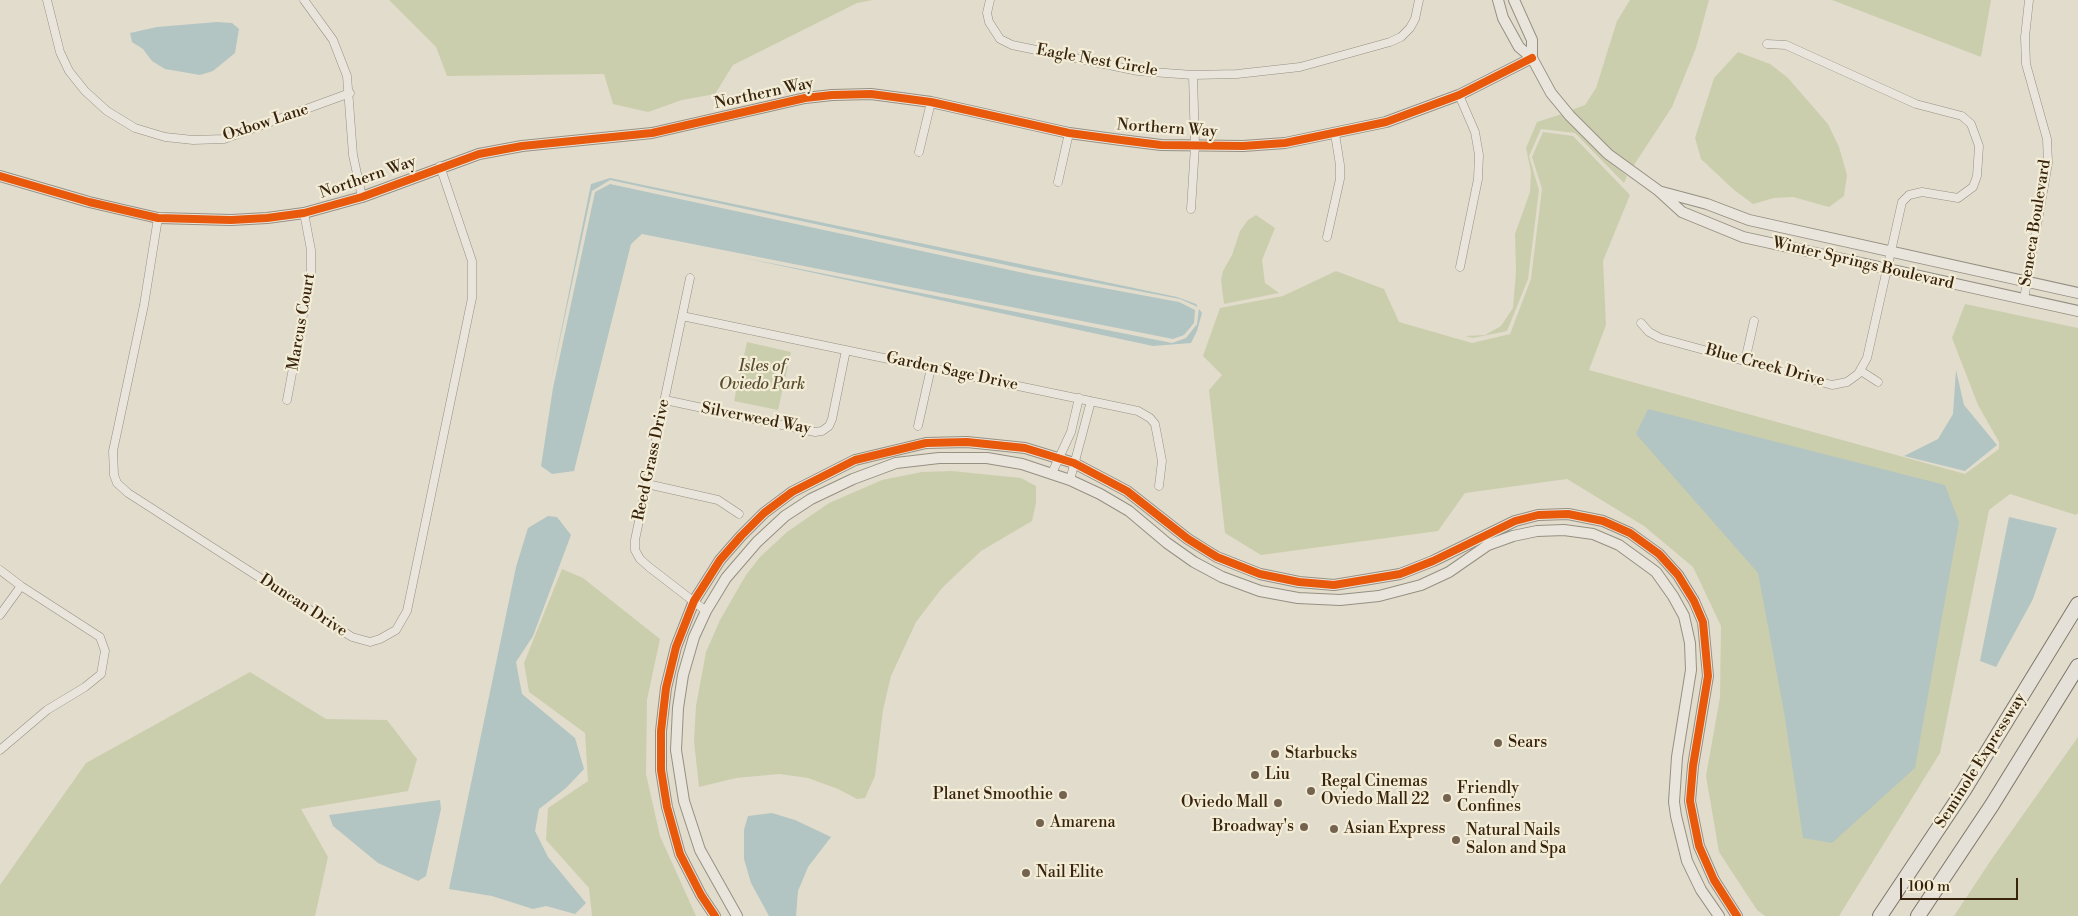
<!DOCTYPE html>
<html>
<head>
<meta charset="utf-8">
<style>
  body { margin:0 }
  #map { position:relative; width:2078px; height:916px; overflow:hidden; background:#e2dccc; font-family:"Libre Bodoni",serif }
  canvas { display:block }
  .scale { position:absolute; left:1900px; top:878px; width:118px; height:22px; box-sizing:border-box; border:2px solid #38240c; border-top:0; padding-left:6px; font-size:15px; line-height:18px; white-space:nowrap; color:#38240c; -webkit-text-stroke:4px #f3ecd7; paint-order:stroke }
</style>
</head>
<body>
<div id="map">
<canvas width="2078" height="916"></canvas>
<div class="scale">100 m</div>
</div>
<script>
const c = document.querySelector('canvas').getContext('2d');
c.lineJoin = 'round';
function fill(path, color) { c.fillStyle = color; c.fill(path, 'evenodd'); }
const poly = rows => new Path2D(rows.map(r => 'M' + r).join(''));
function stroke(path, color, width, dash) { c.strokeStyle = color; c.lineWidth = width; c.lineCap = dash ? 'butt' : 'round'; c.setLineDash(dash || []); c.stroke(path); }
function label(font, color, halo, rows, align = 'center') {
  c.font = font + ' "Libre Bodoni",serif'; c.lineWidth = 4.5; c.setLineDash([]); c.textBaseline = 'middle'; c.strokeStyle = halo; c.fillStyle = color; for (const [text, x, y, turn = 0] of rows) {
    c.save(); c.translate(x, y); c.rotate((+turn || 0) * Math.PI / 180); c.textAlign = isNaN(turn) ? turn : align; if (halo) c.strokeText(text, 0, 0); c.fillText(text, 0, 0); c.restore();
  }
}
fill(poly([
  [389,0,873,0,857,3,733,65,715,94,682,100,648,112,613,104,604,74,447,76,436,47],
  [1630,0,1709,0,1696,48,1672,107,1632,168,1611,150,1571,110,1585,105,1596,88,1617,21],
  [1832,0,1991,0,1981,57],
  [1738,52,1770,64,1787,77,1828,124,1839,147,1847,175,1844,196,1829,207,1793,197,1774,198,1753,204,1734,190,1701,159,1695,138,1714,78],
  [1562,114,1602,155,1627,176,1624,183,1575,133,1541,129,1529,156,1539,190,1528,279,1507,331,1473,338,1465,336,1485,335,1501,326,1513,308,1516,271,1515,234,1530,192,1531,172,1526,148,1537,122],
  [1543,132,1573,136,1630,195,1603,261,1606,325,1589,370,1965,474,1999,449,1999,442,1978,405,1952,338,1965,304,2078,328,2078,513,2076,515,2010,494,1989,510,1940,753,1839,916,1765,916,1757,910,1719,852,1706,776,1720,697,1721,626,1693,567,1644,526,1567,479,1465,493,1438,531,1261,555,1225,533,1209,390,1222,375,1203,356,1220,308,1283,296,1336,271,1384,289,1399,322,1472,343,1510,334,1531,279,1542,189,1532,157],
  [1256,215,1275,228,1262,260,1265,283,1279,293,1224,304,1221,280,1223,271,1232,255,1240,231,1248,220],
  [747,342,791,352,778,410,734,401],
  [952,471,1021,478,1036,486,1036,503,1032,521,981,551,942,588,916,622,891,676,883,710,875,776,865,798,857,799,838,789,808,778,779,774,736,778,699,787,694,741,696,706,706,652,720,620,746,575,760,557,787,532,829,503,882,480,922,472],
  [562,569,583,578,660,639,647,700,646,774,660,836,696,916,592,916,589,888,546,840,548,808,588,781,585,733,529,692,524,663],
  [250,672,326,719,387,720,417,759,408,791,301,809,328,857,315,916,0,916,0,885,86,763],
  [2078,737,2078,916,1954,916,1991,860]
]), '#cbcead');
fill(poly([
  [217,22,232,23,239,29,235,53,213,71,200,75,165,69,152,61,143,49,132,42,130,33,157,27],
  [610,178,1177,297,1196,304,1198,307,1180,299,1034,271,610,180,592,191,550,385,591,184],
  [610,184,1033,275,1179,302,1195,310,1194,323,1184,335,1173,339,642,234,631,244,574,471,552,474,541,466,553,388,595,192],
  [740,257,1172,343,1186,338,1197,324,1199,309,1202,313,1197,331,1191,343,1153,346],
  [1956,370,1964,405,1997,445,1965,471,1904,456,1938,439,1953,414],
  [1648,409,1945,485,1959,522,1915,768,1832,843,1803,838,1784,712,1758,573,1636,434],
  [548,516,557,517,571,535,533,636,516,662,522,694,575,738,584,769,566,788,539,809,535,831,548,857,586,903,575,914,546,906,533,909,492,896,449,889,516,567,528,528],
  [2009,517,2057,528,2033,599,1996,667,1980,661],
  [440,800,441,809,426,876,418,881,378,863,333,826,329,815],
  [772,813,795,820,831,837,808,867,798,891,796,916,769,916,751,883,744,859,744,830,748,816]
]), '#b2c5c2');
const minor = poly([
  [47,0,60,52,69,71,85,91,107,111,135,128,165,137,193,140,224,139,350,93],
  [304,0,333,40,347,76,353,155,362,197],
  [990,0,987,13,989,22,1000,39,1012,45,1138,71,1193,75,1237,74,1300,67,1390,42,1401,37,1410,28,1415,19,1419,0],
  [1459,95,1475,132,1479,155,1478,179,1460,267],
  [919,152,931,102],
  [1058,182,1069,133],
  [1191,209,1195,146,1193,75],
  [158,218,144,305,113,451,114,475,117,483,128,493,352,637,370,642,380,639,396,630,407,611,472,298,472,261,440,166],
  [1327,237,1340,179,1340,165,1335,134],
  [690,278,635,540,635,550,640,559,649,567,706,611],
  [2024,299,2048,163,2047,139,2026,64,2025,37,2029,0],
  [682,316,1138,411,1150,418,1155,424,1162,461,1159,486],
  [1641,323,1649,332,1660,338,1832,385,1847,382,1858,374,1867,358,1902,202,1909,195,1922,192,1958,198,1973,187,1977,176,1979,146,1971,124,1962,116,1916,104,1786,45,1767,44],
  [1745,361,1754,321],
  [1861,371,1878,382],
  [287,400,311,272,311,250,304,213],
  [665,400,815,432,822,431,829,426,832,419,846,350],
  [918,426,931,368],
  [1052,473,1071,432,1079,398],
  [1070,480,1091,401],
  [647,484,718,500,739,514],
  [0,570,21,586,100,637,105,651,101,674,85,687,47,710,0,750],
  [0,615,21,586]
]);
const tertiary = poly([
  [1498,0,1503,18,1519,47,1532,58,1551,93,1570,116,1608,154,1659,191,1682,212,1743,237,2078,311],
  [1514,0,1532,40,1532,58],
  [0,176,89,202,158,218,231,220,267,218,304,213,362,197,479,154,522,146,652,133,805,98,832,95,871,94,931,102,1069,133,1121,140,1161,145,1243,146,1285,143,1386,122,1459,95,1532,58],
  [1662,192,1707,204,1749,220,2078,293],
  [715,916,701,895,680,854,667,807,661,770,661,731,666,688,676,647,694,601,720,560,741,536,764,513,792,492,855,460,926,443,967,442,1025,448,1074,463,1127,491,1188,539,1217,557,1260,574,1299,582,1334,585,1400,574,1433,561,1515,521,1538,515,1568,514,1603,521,1630,533,1659,554,1678,575,1694,601,1703,622,1708,676,1693,766,1690,801,1699,846,1714,880,1737,916],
  [737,916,700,850,684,801,676,750,678,708,683,675,694,637,706,611,726,578,757,542,785,516,811,499,853,479,896,463,939,458,987,458,1022,464,1070,480,1100,494,1129,511,1167,543,1194,562,1222,577,1260,591,1298,598,1340,600,1379,596,1421,585,1449,572,1488,545,1513,536,1537,531,1564,530,1593,534,1619,545,1656,572,1673,596,1684,616,1690,643,1691,670,1677,757,1674,802,1676,816,1687,861,1701,890,1719,916]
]);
const motorway = poly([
  [1880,916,1964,790,2078,604],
  [1918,916,1992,805,2078,666]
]);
stroke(minor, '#969083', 9);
stroke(tertiary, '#969083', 12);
stroke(motorway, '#7d766a', 16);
stroke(minor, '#e9e5dd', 8);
stroke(tertiary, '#e9e5dd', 10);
stroke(motorway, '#e5e1d8', 14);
stroke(poly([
  [0,176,89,202,158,218,231,220,267,218,304,213,362,197,479,154,522,146,652,133,805,98,832,95,871,94,931,102,1069,133,1121,140,1161,145,1243,146,1285,143,1386,122,1459,95,1532,58],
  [715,916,701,895,680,854,667,807,661,770,661,731,666,688,676,647,694,601,720,560,741,536,764,513,792,492,855,460,926,443,967,442,1025,448,1074,463,1127,491,1188,539,1217,557,1260,574,1299,582,1334,585,1400,574,1433,561,1515,521,1538,515,1568,514,1603,521,1630,533,1659,554,1678,575,1694,601,1703,622,1708,676,1693,766,1690,801,1699,846,1714,880,1737,916]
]), '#e8590c', 8);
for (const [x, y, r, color] of [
  [1498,743,5,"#74644f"],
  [1275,754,5,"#74644f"],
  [1255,775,5,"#74644f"],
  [1311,791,5,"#74644f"],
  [1063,795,5,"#74644f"],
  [1447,798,5,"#74644f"],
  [1278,803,5,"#74644f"],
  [1040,823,5,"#74644f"],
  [1304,827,5,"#74644f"],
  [1334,829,5,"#74644f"],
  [1456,840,5,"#74644f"],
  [1026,873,5,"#74644f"]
]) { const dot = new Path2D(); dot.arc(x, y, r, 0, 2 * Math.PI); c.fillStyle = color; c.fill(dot); stroke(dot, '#f3ecd7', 2); }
label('16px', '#38240c', '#f3ecd7', [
  ["Eagle Nest Circle",1097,61,10],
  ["Northern Way",764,94,-12],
  ["Oxbow Lane",266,123,-18],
  ["Northern Way",1167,129,4],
  ["Northern Way",368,178,-19],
  ["Seneca Boulevard",2036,223,-81],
  ["Winter Springs Boulevard",1863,264,13],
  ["Marcus Court",302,322,-80],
  ["Blue Creek Drive",1765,366,15],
  ["Garden Sage Drive",952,372,12],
  ["Silverweed Way",756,419,11],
  ["Reed Grass Drive",652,460,-78],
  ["Duncan Drive",303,606,33],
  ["Seminole Expressway",1981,761,-58]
]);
label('italic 16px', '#584c2e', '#f3ecd7', [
  ["Isles of",762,367],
  ["Oviedo Park",762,385]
]);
label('16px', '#38240c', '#f3ecd7', [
  ["Sears",1508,743],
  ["Starbucks",1285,754],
  ["Liu",1265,775],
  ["Regal Cinemas",1321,782],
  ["Oviedo Mall 22",1321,800],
  ["Friendly",1457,789],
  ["Confines",1457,807],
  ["Planet Smoothie",1053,795,"right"],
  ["Oviedo Mall",1268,803,"right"],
  ["Amarena",1050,823],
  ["Broadway's",1294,827,"right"],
  ["Asian Express",1344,829],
  ["Natural Nails",1466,831],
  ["Salon and Spa",1466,849],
  ["Nail Elite",1036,873]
], 'left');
</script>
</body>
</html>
